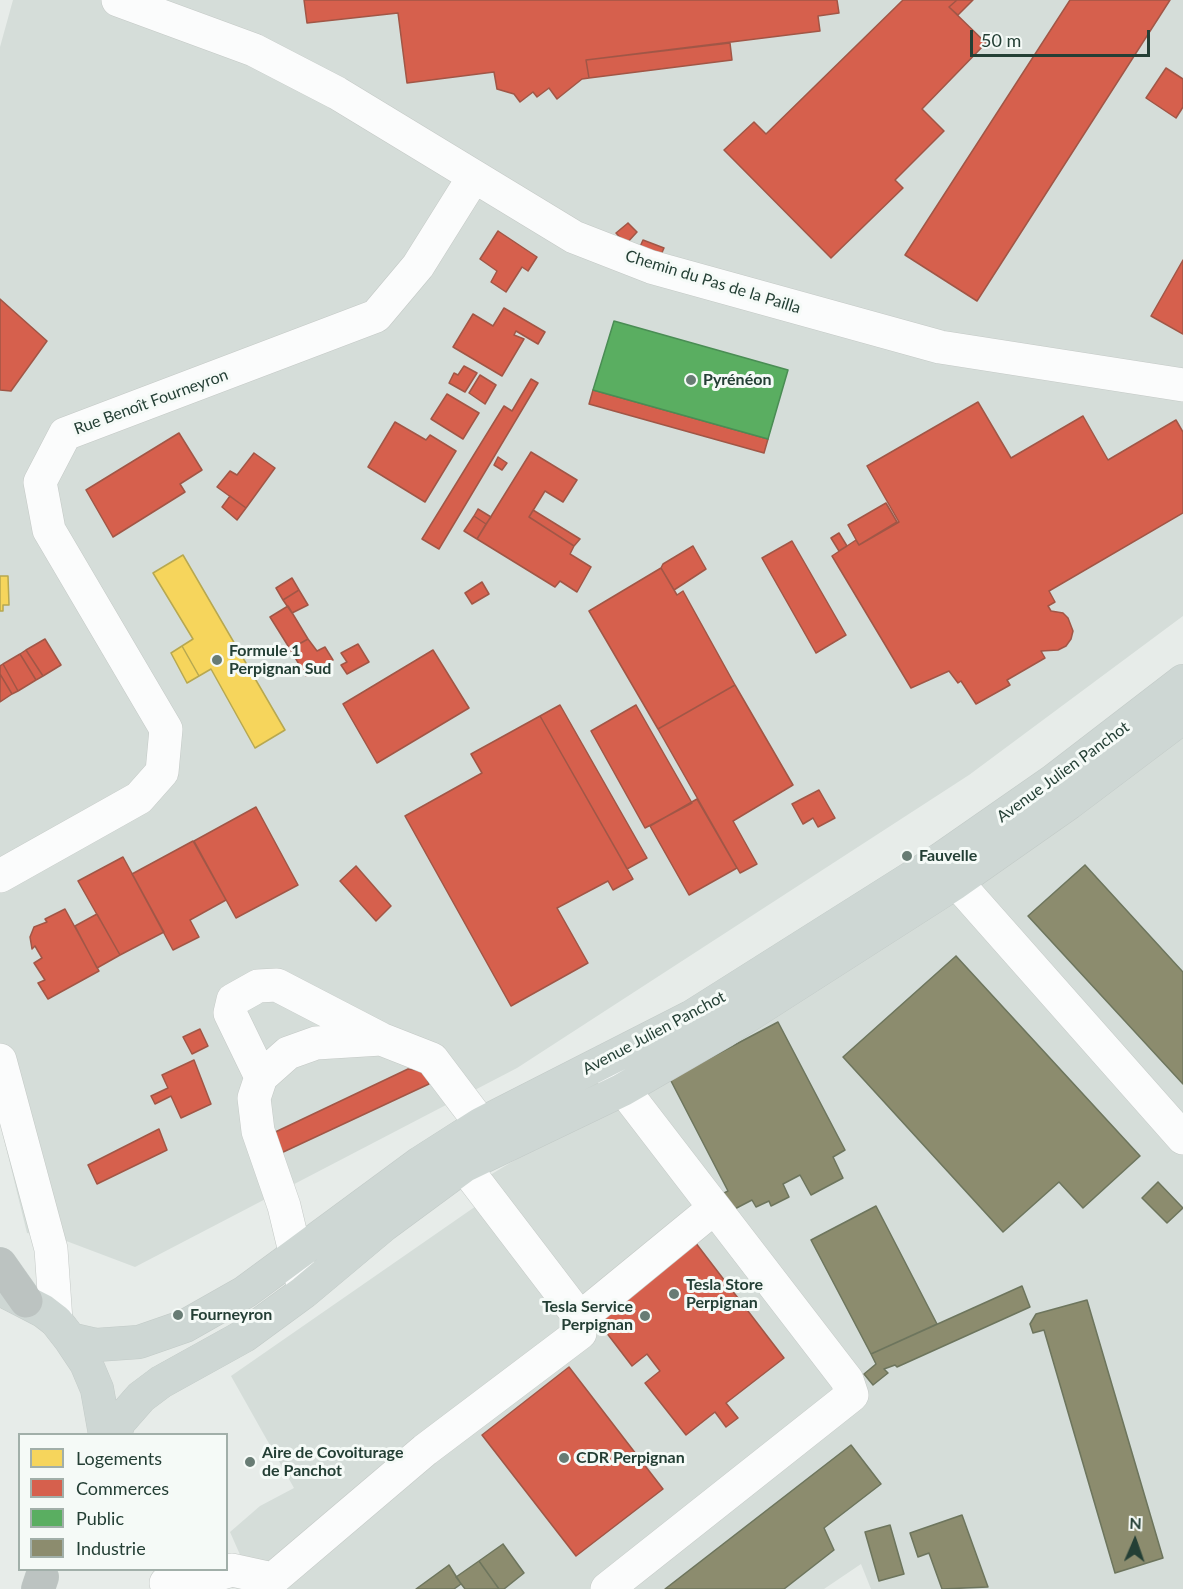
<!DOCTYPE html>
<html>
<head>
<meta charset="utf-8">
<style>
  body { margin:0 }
  #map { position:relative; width:1183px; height:1589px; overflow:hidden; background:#e7ece9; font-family:Lato,sans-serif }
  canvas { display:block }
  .legend { position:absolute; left:18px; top:1433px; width:210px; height:138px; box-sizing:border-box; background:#f5faf7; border:2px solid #a1afa9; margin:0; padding:8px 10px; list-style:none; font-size:18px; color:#243f35 }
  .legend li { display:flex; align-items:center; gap:12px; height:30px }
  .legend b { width:30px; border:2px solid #a1afa9 }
  .north { position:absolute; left:1105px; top:1511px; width:60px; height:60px; -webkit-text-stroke:4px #f5faf7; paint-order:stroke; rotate:2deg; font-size:16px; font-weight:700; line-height:24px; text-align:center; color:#243f35 }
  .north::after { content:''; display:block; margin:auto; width:21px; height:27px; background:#243f35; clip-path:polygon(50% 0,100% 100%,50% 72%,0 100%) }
  .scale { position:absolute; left:970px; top:30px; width:180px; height:27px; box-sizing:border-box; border:3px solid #243f35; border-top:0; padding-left:8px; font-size:18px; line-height:21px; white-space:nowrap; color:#243f35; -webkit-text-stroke:4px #f5faf7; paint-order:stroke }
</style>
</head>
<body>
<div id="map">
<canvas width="1183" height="1589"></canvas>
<ul class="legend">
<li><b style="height:16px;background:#f6d55c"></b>Logements</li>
<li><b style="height:16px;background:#d6604d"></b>Commerces</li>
<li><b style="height:16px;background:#5aae61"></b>Public</li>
<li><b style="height:16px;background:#8c8c6e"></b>Industrie</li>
</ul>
<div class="north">N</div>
<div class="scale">50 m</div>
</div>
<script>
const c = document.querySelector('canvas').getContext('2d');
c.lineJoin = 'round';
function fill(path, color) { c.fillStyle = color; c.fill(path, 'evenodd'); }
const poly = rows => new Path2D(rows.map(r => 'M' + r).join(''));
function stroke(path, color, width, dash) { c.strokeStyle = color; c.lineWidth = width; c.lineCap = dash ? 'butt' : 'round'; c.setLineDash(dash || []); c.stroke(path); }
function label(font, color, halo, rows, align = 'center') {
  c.font = font + ' Lato,sans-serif'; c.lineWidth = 6; c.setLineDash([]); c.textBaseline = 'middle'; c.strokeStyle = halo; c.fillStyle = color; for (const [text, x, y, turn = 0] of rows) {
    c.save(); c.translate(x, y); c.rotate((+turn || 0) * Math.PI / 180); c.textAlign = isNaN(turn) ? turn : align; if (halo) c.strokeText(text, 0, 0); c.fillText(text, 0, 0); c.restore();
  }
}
fill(poly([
  [13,0,1183,0,1183,616,969,775,517,1068,135,1267,61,1239,27,1233,0,1123,0,47],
  [1183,735,1183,1589,871,1589,861,1564,824,1589,235,1589,253,1584,230,1532,260,1506,294,1488,231,1376,479,1204,472,1186,614,1100]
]), '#d5ddd9');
const homes = poly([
  [183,555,285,730,255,748,211,669,199,676,182,646,193,639,153,573,183,555],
  [0,576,8,576,9,605,3,605,3,611,0,611,0,576],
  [182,646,199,676,187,683,171,653,182,646]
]);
fill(homes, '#f6d55c');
stroke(homes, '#b7a850', 1.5);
const shops = poly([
  [304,0,837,0,839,13,818,16,820,31,586,60,589,78,582,79,557,99,549,88,537,97,533,92,520,102,514,94,497,89,494,72,407,83,398,13,307,23,304,0],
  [903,0,957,0,949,7,986,43,922,109,944,131,895,180,903,188,831,258,724,150,754,122,766,134,903,0],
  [957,0,973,0,958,15,949,7,957,0],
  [1070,0,1170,0,977,301,905,255,1070,0],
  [730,43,732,60,589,78,586,60,730,43],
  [1166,68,1183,79,1183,107,1176,118,1146,98,1166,68],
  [628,223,637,232,626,244,616,233,628,223],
  [498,231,537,257,528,271,522,267,506,292,491,282,497,271,480,259,498,231],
  [643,240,664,248,660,257,639,249,643,240],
  [1183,260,1183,334,1151,316,1183,260],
  [0,299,47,341,11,391,0,390,0,299],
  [504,308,545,332,538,344,516,331,514,335,524,339,502,376,453,347,473,314,493,326,504,308],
  [464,366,477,373,465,392,449,383,454,373,458,375,464,366],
  [480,375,496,385,485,404,469,393,480,375],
  [531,379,538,383,439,549,422,539,504,406,512,411,531,379],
  [593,390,768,439,764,453,589,404,593,390],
  [447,394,479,413,463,439,431,419,447,394],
  [978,402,1011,458,1083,416,1108,460,1176,420,1183,432,1183,513,1049,591,1055,602,1048,606,1051,611,1063,613,1068,618,1073,631,1071,639,1066,646,1058,650,1041,651,1045,658,1007,680,1010,685,976,704,961,681,958,683,949,671,911,688,832,556,856,540,859,545,899,522,867,466,978,402],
  [395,422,426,440,430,435,456,451,425,502,368,467,395,422],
  [179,433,202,470,180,484,185,492,113,537,86,490,179,433],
  [531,452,577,480,563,502,545,491,529,517,574,546,570,554,591,567,577,592,560,581,555,587,477,539,531,452],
  [254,453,275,468,246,508,217,487,230,471,237,475,254,453],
  [498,457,507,463,502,470,494,465,498,457],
  [230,496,246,508,237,520,222,507,230,496],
  [886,503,897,522,859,545,848,525,886,503],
  [478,509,491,517,486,524,474,516,478,509],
  [533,510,580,539,574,546,529,517,533,510],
  [474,516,486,524,477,539,464,531,474,516],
  [839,533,847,546,839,551,831,538,839,533],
  [792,541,846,635,816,653,762,558,792,541],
  [693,546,706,569,674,590,661,568,663,564,693,546],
  [661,568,677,595,683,591,735,685,658,729,589,611,661,568],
  [292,578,299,590,283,600,276,588,292,578],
  [482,582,489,594,472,604,465,593,482,582],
  [299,590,308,605,292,613,283,600,299,590],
  [288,606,308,639,290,649,270,617,288,606],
  [45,639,61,665,43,676,26,650,45,639],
  [308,639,317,651,325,647,333,660,306,676,290,649,308,639],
  [358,644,369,662,347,674,341,665,347,662,341,653,358,644],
  [26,650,43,676,36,680,20,654,26,650],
  [433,650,469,708,377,763,343,704,433,650],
  [20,654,36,680,18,691,3,664,20,654],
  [3,664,18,691,12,694,0,674,0,666,3,664],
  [0,674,12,694,0,702,0,674],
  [735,685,793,785,733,821,757,864,740,873,658,729,735,685],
  [560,705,647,858,627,869,540,716,560,705],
  [636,705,692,803,645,828,591,731,636,705],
  [540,716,633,879,613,890,608,881,557,908,588,963,511,1006,405,816,482,773,471,754,540,716],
  [819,790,835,818,818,827,813,818,803,824,792,804,819,790],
  [697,799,737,868,689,895,650,826,697,799],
  [256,807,298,885,236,918,194,841,256,807],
  [193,841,226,900,190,920,199,937,173,950,132,874,193,841],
  [123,857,164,932,120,955,78,881,123,857],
  [356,866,391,906,376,921,340,881,356,866],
  [65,909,99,971,48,999,38,983,45,980,34,963,42,958,35,946,32,949,30,937,34,927,47,922,45,919,65,909],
  [97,914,120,955,97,968,75,926,97,914],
  [200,1029,208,1046,192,1054,183,1037,200,1029],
  [194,1060,211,1104,181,1118,171,1096,155,1104,151,1096,168,1088,162,1075,194,1060],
  [408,1069,424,1071,429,1084,279,1154,269,1135,408,1069],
  [159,1129,167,1150,97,1184,88,1165,159,1129],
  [695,1242,784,1358,726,1403,738,1418,726,1427,715,1412,686,1435,645,1383,660,1371,647,1354,632,1366,596,1319,695,1242],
  [569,1367,663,1489,576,1556,482,1435,569,1367]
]);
fill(shops, '#d6604d');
stroke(shops, '#a15646', 1.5);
const public = poly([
  [614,321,788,370,768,439,593,390,614,321]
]);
fill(public, '#5aae61');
stroke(public, '#4a8d54', 1.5);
const industry = poly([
  [1085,865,1183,972,1183,1084,1028,916,1085,865],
  [956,956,1140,1156,1083,1208,1059,1182,1003,1232,843,1057,956,956],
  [778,1022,845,1150,833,1157,843,1178,811,1195,800,1175,783,1184,789,1197,771,1206,769,1201,756,1207,752,1200,727,1213,718,1196,728,1191,670,1079,778,1022],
  [1158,1182,1183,1208,1167,1223,1142,1198,1158,1182],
  [876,1206,937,1324,871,1354,811,1240,876,1206],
  [1022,1286,1030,1307,897,1367,895,1365,884,1369,888,1373,873,1385,864,1374,876,1364,871,1354,1022,1286],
  [1087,1300,1163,1558,1115,1573,1044,1330,1033,1333,1030,1324,1036,1314,1087,1300],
  [851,1445,881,1484,824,1528,834,1550,784,1589,665,1589,851,1445],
  [962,1515,988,1587,942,1589,929,1553,918,1557,910,1533,962,1515],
  [890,1525,904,1574,879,1581,865,1532,890,1525],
  [503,1544,524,1573,504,1589,499,1589,479,1561,503,1544],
  [479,1561,499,1589,465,1589,456,1577,479,1561],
  [449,1565,461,1584,454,1589,416,1589,449,1565]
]);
fill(industry, '#8c8c6e');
stroke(industry, '#6d755d', 1.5);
const minor = poly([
  [118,0,254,50,337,93,574,237,651,267,940,347,1183,385],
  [938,861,1183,1138],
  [0,876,139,798,162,772,166,729,49,530,40,482,65,434,376,316,418,266,473,178],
  [0,1060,51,1249,56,1321],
  [604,1064,847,1380,852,1395,607,1589],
  [261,1077,230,1013,233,1000,258,986,277,985,381,1039,432,1059,481,1124,469,1149],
  [302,1281,284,1206,258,1131,254,1098,261,1077,288,1053,316,1043,381,1039],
  [580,1318,713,1209],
  [166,1583,199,1580,232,1570,273,1579,425,1450,580,1333,580,1318,464,1166,479,1145]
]);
const major = poly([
  [0,1289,43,1311,56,1321,70,1339,86,1363,97,1389,105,1434],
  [70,1339,96,1345,139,1342,185,1326,245,1292,420,1163,481,1124,691,1017,938,861,1053,781,1183,681],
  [115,1434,119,1422,141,1397,161,1382,244,1336,304,1292,384,1225,464,1166,622,1090,724,1031,955,883,1069,803,1183,717]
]);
const highway = poly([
  [0,1264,26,1301],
  [38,1589,42,1577]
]);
stroke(minor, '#c4c9c6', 34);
stroke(major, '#c2cac7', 34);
stroke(highway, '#c2cac7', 34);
stroke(minor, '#fbfcfc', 33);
stroke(major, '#ced7d4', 33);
stroke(highway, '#bcc3c1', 33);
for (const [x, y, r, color] of [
  [691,380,6,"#687c74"],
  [217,660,6,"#687c74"],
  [907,856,6,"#687c74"],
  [674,1294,6,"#687c74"],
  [178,1315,6,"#687c74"],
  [645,1316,6,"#687c74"],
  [564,1458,6,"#687c74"],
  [250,1462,6,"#687c74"]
]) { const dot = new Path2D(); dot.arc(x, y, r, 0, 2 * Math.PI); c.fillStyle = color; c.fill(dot); stroke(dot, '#f5faf7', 2); }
label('16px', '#243f35', '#f5faf7', [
  ["Chemin du Pas de la Pailla",713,282,17],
  ["Rue Benoît Fourneyron",151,402,-20],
  ["Avenue Julien Panchot",1063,772,-36],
  ["Avenue Julien Panchot",654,1033,-28]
]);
label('bold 16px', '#243f35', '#f5faf7', [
  ["Pyrénéon",703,380],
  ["Formule 1",229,651],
  ["Perpignan Sud",229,669],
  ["Fauvelle",919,856],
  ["Tesla Store",686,1285],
  ["Perpignan",686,1303],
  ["Tesla Service",633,1307,"right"],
  ["Perpignan",633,1325,"right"],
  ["Fourneyron",190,1315],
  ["Aire de Covoiturage",262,1453],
  ["de Panchot",262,1471],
  ["CDR Perpignan",576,1458]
], 'left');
</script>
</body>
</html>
